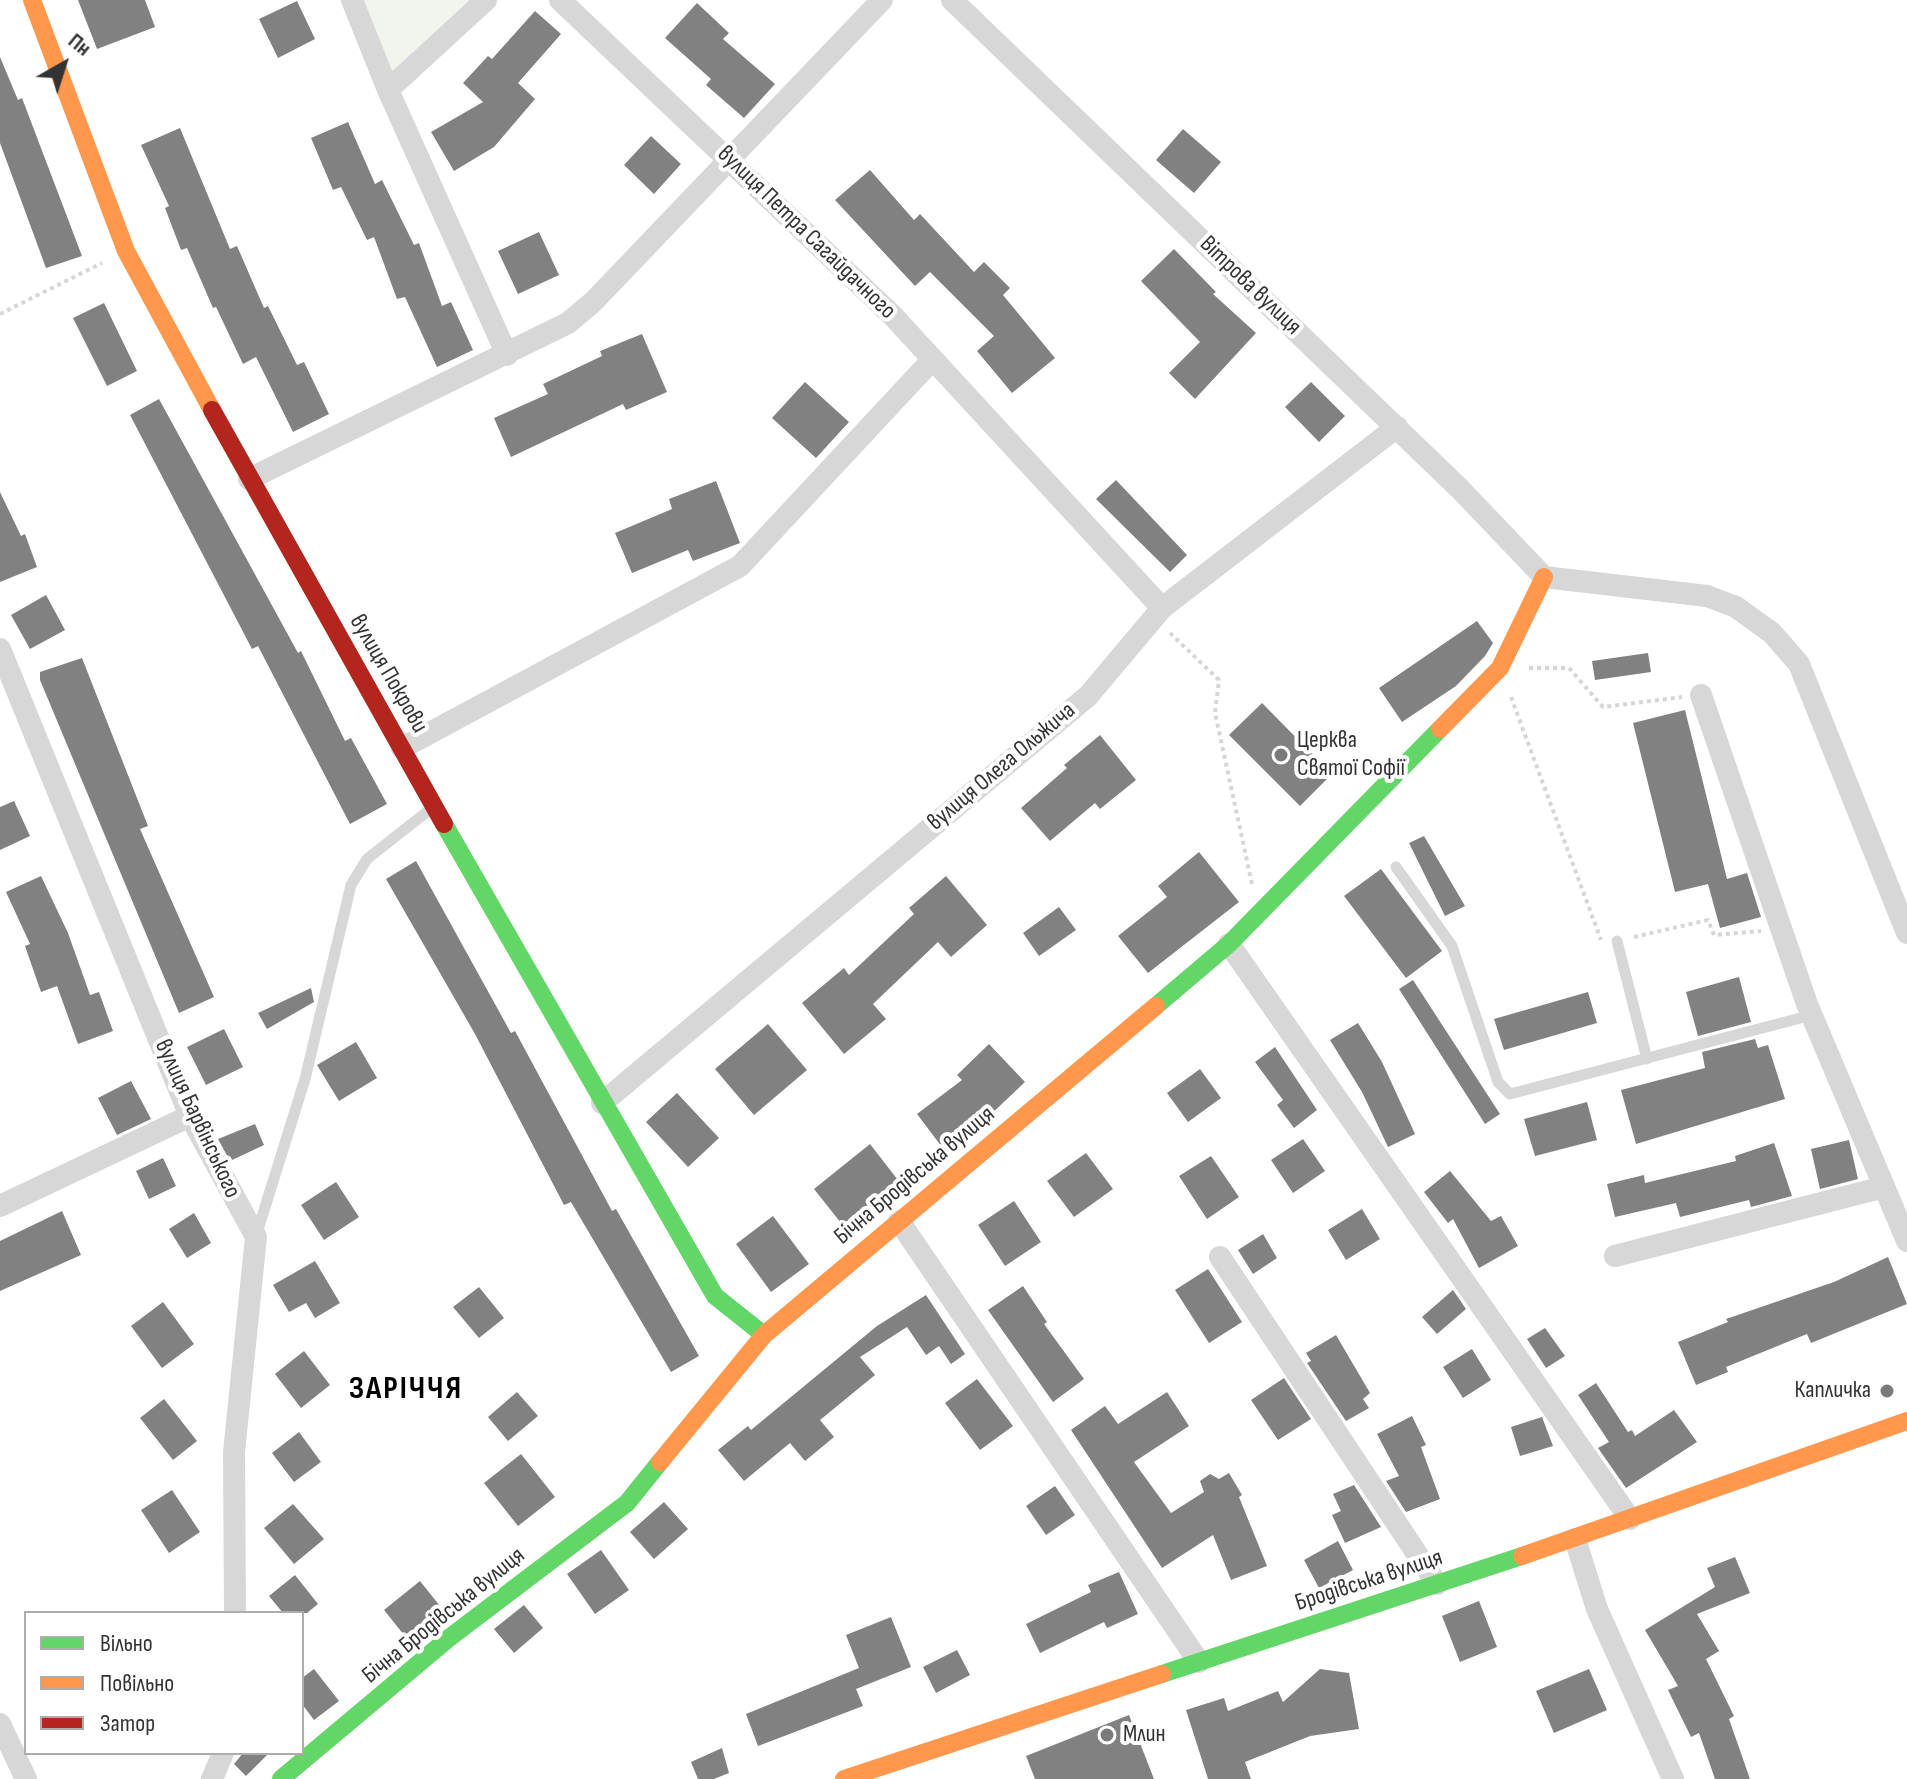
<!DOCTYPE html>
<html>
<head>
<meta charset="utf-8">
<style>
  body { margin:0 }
  #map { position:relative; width:1907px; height:1779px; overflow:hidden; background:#fff; font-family:"Sofia Sans Condensed",sans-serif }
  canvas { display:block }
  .legend { position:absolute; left:24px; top:1611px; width:280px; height:144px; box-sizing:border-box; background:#fff; border:2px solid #adadad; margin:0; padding:10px 14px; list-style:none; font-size:24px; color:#333 }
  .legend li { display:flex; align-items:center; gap:16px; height:40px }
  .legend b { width:40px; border:2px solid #adadad }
  .north { position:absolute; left:24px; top:24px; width:80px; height:80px; -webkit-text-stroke:6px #fff; paint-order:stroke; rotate:39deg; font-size:22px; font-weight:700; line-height:32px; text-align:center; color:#333 }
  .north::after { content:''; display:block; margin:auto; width:28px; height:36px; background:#333; clip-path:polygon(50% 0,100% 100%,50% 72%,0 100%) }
</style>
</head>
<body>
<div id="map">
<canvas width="1907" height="1779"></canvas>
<ul class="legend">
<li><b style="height:10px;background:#63d668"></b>Вільно</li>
<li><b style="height:10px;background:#ff974d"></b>Повільно</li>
<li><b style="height:10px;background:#b3261e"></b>Затор</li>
</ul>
<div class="north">Пн</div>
</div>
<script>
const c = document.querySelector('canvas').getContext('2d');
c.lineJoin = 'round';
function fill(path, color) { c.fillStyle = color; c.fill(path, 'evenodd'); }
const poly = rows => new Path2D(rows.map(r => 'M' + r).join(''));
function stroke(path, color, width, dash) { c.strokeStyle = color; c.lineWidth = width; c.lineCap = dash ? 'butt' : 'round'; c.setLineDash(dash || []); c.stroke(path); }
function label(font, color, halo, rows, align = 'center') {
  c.font = font + ' "Sofia Sans Condensed",sans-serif'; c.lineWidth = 8; c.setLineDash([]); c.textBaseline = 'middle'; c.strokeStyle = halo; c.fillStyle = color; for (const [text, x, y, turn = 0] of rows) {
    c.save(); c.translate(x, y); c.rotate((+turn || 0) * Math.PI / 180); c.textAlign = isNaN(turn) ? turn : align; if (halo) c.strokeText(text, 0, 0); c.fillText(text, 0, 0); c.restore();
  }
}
fill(poly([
  [351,0,480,0,388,90]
]), '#f1f5ed');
fill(poly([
  [78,0,145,0,155,27,97,49],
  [297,1,315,39,278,58,259,19],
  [697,3,729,33,723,39,775,84,744,118,706,85,711,79,665,38],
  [535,11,561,34,518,83,535,99,494,147,454,171,431,132,483,102,463,83,488,56,492,59],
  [0,57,18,100,22,98,82,256,46,268,0,143],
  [348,122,375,184,382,180,414,245,419,243,442,306,451,302,473,350,437,367,405,297,397,299,374,237,367,240,341,187,333,190,311,138],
  [180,128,230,249,237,246,264,308,268,306,297,365,304,362,329,414,293,432,256,357,243,364,216,307,213,308,187,248,181,250,165,208,169,206,141,145],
  [1183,129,1221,162,1194,193,1156,160],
  [651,136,681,164,654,194,624,165],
  [870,170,914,220,920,214,974,272,984,262,1010,288,1003,295,1055,358,1012,393,977,351,994,336,930,272,915,286,835,200],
  [539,232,559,275,518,294,498,251],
  [1174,249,1216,292,1213,294,1256,333,1195,399,1169,373,1200,342,1141,281],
  [104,303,137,371,107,386,73,318],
  [642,334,667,392,626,410,623,404,511,457,494,418,548,394,543,384,602,356,600,351],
  [805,382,849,422,816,458,772,418],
  [1311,382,1345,416,1319,442,1285,407],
  [159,399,298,653,301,651,345,741,351,738,387,804,350,824,258,646,252,649,130,415],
  [1116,480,1187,555,1170,572,1096,499],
  [716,481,740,543,693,561,688,550,632,573,615,533,672,509,669,499],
  [0,492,21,536,25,534,37,567,0,582],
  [46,595,65,630,30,649,11,615],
  [1477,621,1493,643,1485,656,1456,686,1402,722,1379,688],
  [1648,653,1651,672,1595,680,1592,661],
  [82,658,148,826,140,829,214,997,179,1013,40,680,40,672],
  [1262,703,1332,774,1300,806,1229,735],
  [1685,710,1727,879,1747,873,1761,917,1720,928,1708,884,1675,892,1633,723],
  [1100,735,1136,780,1100,809,1095,803,1050,841,1021,808,1067,768,1064,765],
  [14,801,30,836,0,850,0,807],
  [1424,836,1465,906,1445,916,1409,843],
  [1199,852,1239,902,1148,973,1118,936,1167,897,1158,886],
  [416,861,511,1033,515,1031,612,1211,616,1209,699,1356,671,1372,571,1202,564,1205,475,1034,386,879],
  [1381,869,1442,951,1406,978,1344,896],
  [41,876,68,933,90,995,99,992,113,1031,78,1044,57,986,41,992,25,946,30,944,6,892],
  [946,876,987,925,951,957,938,942,873,1004,886,1019,844,1054,802,1003,844,968,849,975,914,914,909,908],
  [1059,907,1076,930,1039,956,1023,933],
  [1739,977,1751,1022,1698,1036,1686,992],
  [1413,980,1500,1114,1485,1124,1399,989],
  [311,988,314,1002,267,1029,258,1013],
  [1588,992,1597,1023,1504,1050,1494,1019],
  [1358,1023,1382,1062,1415,1134,1388,1147,1362,1092,1330,1040],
  [768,1024,807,1070,754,1115,715,1069],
  [224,1029,243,1067,206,1085,187,1047],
  [1755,1039,1758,1048,1768,1045,1785,1099,1636,1144,1621,1090,1705,1068,1702,1052],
  [356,1042,377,1078,339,1101,317,1065],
  [989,1044,1025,1082,948,1155,917,1114,962,1080,957,1075],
  [1275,1047,1317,1110,1294,1128,1277,1105,1283,1100,1255,1062],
  [1200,1069,1221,1098,1188,1122,1167,1093],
  [131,1081,151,1119,117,1135,98,1098],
  [677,1093,719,1138,688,1167,646,1122],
  [1587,1102,1597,1140,1535,1156,1524,1119],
  [255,1124,264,1145,230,1161,218,1139],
  [1303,1139,1325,1171,1293,1193,1271,1160],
  [1849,1140,1858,1179,1820,1189,1811,1149],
  [1774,1143,1792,1196,1751,1207,1749,1200,1680,1217,1676,1203,1615,1217,1607,1184,1644,1175,1645,1183,1736,1161,1735,1156],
  [870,1144,901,1184,845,1228,814,1189],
  [1086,1153,1113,1189,1074,1217,1047,1181],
  [1211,1156,1239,1197,1207,1219,1179,1176],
  [163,1158,176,1186,149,1199,136,1171],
  [1450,1171,1491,1221,1501,1216,1518,1246,1479,1268,1453,1219,1448,1223,1424,1192],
  [336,1182,359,1217,324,1240,301,1205],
  [1014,1201,1041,1242,1005,1266,978,1225],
  [1362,1209,1380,1239,1346,1260,1328,1230],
  [62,1211,81,1255,0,1291,0,1241],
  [194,1213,211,1243,187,1258,169,1229],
  [773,1216,809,1264,771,1292,736,1244],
  [1263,1234,1277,1258,1253,1274,1238,1250],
  [1888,1257,1907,1304,1811,1343,1807,1334,1726,1367,1728,1372,1696,1385,1678,1342,1728,1322,1726,1319,1834,1282],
  [315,1261,340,1303,315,1318,306,1303,289,1312,273,1285],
  [1208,1269,1242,1322,1209,1343,1175,1290],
  [1023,1286,1047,1322,1044,1324,1084,1379,1053,1402,988,1310],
  [479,1287,504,1318,479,1338,453,1307],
  [1453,1290,1466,1309,1437,1334,1422,1317],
  [926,1295,965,1354,951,1364,939,1346,926,1355,907,1327,860,1357,875,1375,820,1420,834,1437,805,1461,790,1443,744,1481,718,1450,748,1426,751,1430,877,1326],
  [163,1302,194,1344,162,1368,131,1326],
  [1545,1328,1565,1356,1546,1368,1527,1339],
  [1336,1335,1370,1393,1363,1399,1369,1408,1346,1421,1307,1363,1311,1361,1306,1353],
  [1472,1349,1491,1380,1463,1398,1443,1367],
  [304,1351,330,1385,301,1408,275,1374],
  [1284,1378,1311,1419,1278,1440,1251,1400],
  [977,1379,1013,1426,980,1450,945,1403],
  [1596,1383,1628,1432,1632,1430,1635,1436,1674,1410,1697,1442,1626,1488,1598,1448,1609,1442,1578,1395],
  [517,1392,538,1416,508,1441,488,1417],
  [1167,1392,1189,1426,1134,1462,1171,1513,1204,1492,1200,1481,1210,1474,1219,1479,1229,1473,1242,1495,1239,1497,1267,1566,1231,1580,1213,1535,1162,1568,1071,1430,1105,1406,1118,1424],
  [164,1399,197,1441,173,1460,140,1418],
  [1412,1416,1426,1445,1421,1447,1440,1499,1406,1512,1386,1481,1399,1476,1377,1434],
  [1542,1417,1553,1446,1520,1456,1511,1427],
  [299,1432,321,1462,294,1482,272,1453],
  [521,1454,555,1497,518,1526,484,1483],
  [1354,1485,1381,1527,1345,1543,1332,1515,1341,1511,1333,1494],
  [1055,1486,1075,1515,1046,1535,1026,1506],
  [172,1490,200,1532,169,1553,141,1510],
  [664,1502,688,1529,654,1559,630,1532],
  [293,1504,324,1539,294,1564,264,1528],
  [1338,1541,1353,1570,1319,1588,1304,1560],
  [601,1550,629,1590,595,1614,567,1574],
  [1735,1557,1750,1593,1697,1614,1719,1651,1706,1659,1734,1716,1729,1719,1750,1779,1715,1779,1699,1733,1691,1737,1668,1690,1678,1686,1645,1630,1715,1587,1707,1568],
  [1119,1572,1138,1614,1107,1628,1104,1622,1040,1653,1026,1624,1091,1592,1088,1585],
  [295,1575,318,1604,307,1613,283,1613,269,1596],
  [420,1581,444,1611,408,1640,384,1610],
  [1479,1601,1497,1647,1460,1662,1442,1616],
  [524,1605,543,1628,514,1653,494,1629],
  [891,1617,911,1667,856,1689,863,1706,758,1746,746,1714,859,1668,846,1635],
  [957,1650,970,1675,936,1693,923,1667],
  [314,1669,339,1701,314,1720,302,1704,302,1678],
  [1320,1669,1349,1673,1359,1729,1310,1736,1245,1762,1251,1779,1208,1779,1186,1710,1224,1698,1228,1711,1278,1691,1283,1702],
  [1589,1669,1607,1710,1554,1733,1536,1691],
  [1129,1715,1154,1779,1035,1779,1026,1756],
  [722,1748,729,1773,714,1779,698,1779,691,1762],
  [243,1753,269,1753,246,1776,234,1764]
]), '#818181');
stroke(poly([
  [0,314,102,263],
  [1170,633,1219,680,1215,713,1252,884],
  [1529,668,1569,668,1603,707,1682,697],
  [1511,697,1601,940],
  [1634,937,1708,920,1714,935,1761,931]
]), '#d6d6d6', 4, [4, 4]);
stroke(poly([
  [1396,867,1452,946,1498,1082,1510,1094,1812,1015],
  [1617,941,1647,1059],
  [256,1236,305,1079,351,885,367,859,433,807]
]), '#d7d7d7', 11);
stroke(poly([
  [352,0,388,90,507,355],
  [560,0,893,316,1162,608],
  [952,0,1460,489,1544,577,1707,596,1736,607,1772,633,1799,664,1907,933],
  [388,90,486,0],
  [249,479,568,323,593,302,882,0],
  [0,649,190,1116,256,1237,234,1452,235,1613],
  [1701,695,1807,1004,1907,1241],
  [402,748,740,566,933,359],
  [1229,944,1630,1519],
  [602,1103,1088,696,1162,608,1397,427],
  [0,1206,190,1116],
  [899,1221,1199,1662],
  [1615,1256,1884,1187],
  [1220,1257,1437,1584],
  [1575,1539,1597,1609,1673,1779],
  [0,1724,26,1779],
  [212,1779,223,1753]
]), '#d7d7d7', 22);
stroke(poly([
  [444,824,715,1296,764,1335],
  [1156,1006,1229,944,1440,729],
  [1162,1674,1522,1556],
  [281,1779,449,1638,627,1503,660,1462]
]), '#63d668', 18);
stroke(poly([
  [32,0,126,251,212,410],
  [1440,729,1500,668,1544,577],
  [660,1462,764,1335,1156,1006],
  [1522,1556,1907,1421],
  [844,1779,1162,1674]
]), '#ff974d', 18);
stroke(poly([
  [212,410,444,824]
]), '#b3261e', 18);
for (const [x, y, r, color] of [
  [1281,755,8,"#7a7a7a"],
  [1887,1391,8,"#7a7a7a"],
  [1107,1735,8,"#7a7a7a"]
]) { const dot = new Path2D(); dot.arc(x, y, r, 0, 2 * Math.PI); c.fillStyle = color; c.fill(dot); stroke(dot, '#fff', 3); }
label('24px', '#333', '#fff', [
  ["вулиця Петра Сагайдачного",806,233,44],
  ["Вітрова вулиця",1250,286,44],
  ["вулиця Покрови",388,674,60],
  ["вулиця Олега Ольжича",1002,767,-40],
  ["вулиця Барвінського",197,1119,65],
  ["Бічна Бродівська вулиця",915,1176,-40],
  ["Бродівська вулиця",1369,1581,-18],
  ["Бічна Бродівська вулиця",444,1616,-39]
]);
label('24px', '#333', '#fff', [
  ["Церква",1297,741],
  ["Святої Софії",1297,769],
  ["Капличка",1871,1391,"right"],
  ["Млин",1123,1735]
], 'left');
c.letterSpacing = '2px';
label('bold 32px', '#000', '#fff', [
  ["ЗАРІЧЧЯ",406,1390]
]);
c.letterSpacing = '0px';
</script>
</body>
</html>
